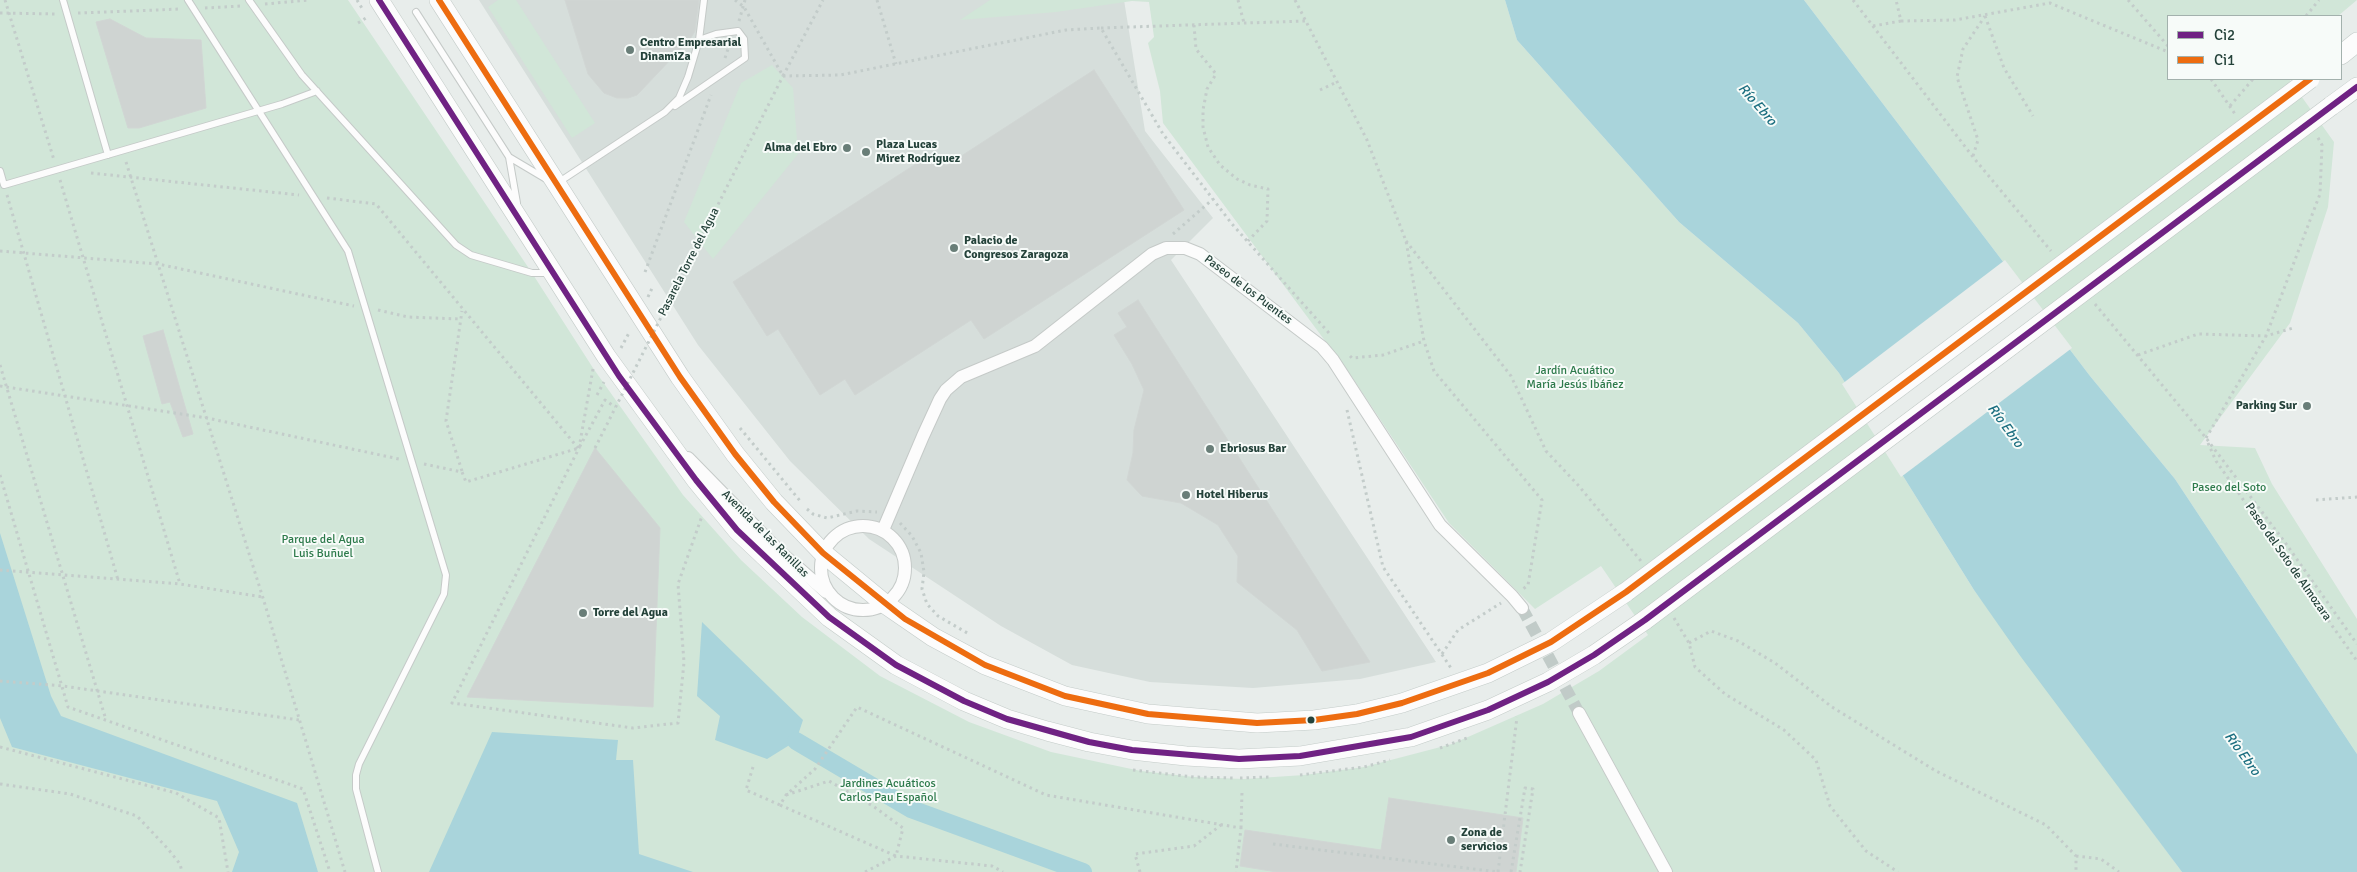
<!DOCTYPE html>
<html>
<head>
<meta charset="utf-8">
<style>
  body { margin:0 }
  #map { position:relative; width:2357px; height:872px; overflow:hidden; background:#e8edeb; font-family:Signika,sans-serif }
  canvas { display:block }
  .legend { position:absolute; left:2167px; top:15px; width:175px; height:65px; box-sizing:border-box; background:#f7fbf9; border:1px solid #a3b1ad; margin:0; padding:6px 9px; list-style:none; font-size:15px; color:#24423a }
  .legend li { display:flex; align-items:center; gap:10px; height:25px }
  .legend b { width:25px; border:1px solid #a3b1ad }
</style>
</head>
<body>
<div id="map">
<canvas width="2357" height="872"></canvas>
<ul class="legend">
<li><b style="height:6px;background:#6f2283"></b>Ci2</li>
<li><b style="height:6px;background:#ed6c10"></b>Ci1</li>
</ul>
</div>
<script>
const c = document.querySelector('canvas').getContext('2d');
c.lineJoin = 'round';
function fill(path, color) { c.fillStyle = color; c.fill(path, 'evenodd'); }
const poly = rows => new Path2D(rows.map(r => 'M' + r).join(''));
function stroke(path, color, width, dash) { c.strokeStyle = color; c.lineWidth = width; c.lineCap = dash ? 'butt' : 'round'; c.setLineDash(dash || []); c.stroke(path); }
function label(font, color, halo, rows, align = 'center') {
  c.font = font + ' Signika,sans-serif'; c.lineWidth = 4; c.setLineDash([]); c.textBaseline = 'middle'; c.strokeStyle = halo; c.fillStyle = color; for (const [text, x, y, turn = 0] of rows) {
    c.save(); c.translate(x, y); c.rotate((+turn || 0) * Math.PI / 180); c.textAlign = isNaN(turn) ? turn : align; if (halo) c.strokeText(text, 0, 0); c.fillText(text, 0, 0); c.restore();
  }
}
fill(poly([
  [479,0,1124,0,1145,131,1213,218,1171,260,1436,662,1360,679,1253,688,1150,682,1072,665,1001,626,869,539,790,461,698,345]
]), '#d6dedb');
fill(poly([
  [0,0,348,0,532,273,593,368,683,495,741,560,802,617,880,676,969,722,1051,752,1141,771,1194,777,1244,779,1304,775,1364,767,1452,744,1543,704,1599,671,1648,635,1601,566,1535,609,1449,523,1352,377,1163,123,1160,91,1148,43,1154,37,1149,2,1132,1,1056,12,960,20,990,0,1505,0,1517,40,1679,222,1798,323,1839,373,1974,590,2182,872,0,872],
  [498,0,516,0,595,123,572,138,488,7],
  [1804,0,2357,0,2338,16,2168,16,2168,79,2289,79,2334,142,2328,207,2290,323,2200,445,2255,448,2272,484,2357,619,2357,754,2175,479,2090,376],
  [772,65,793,88,798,154,713,259,684,222,741,83]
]), '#d1e6d8');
fill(poly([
  [1505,0,1804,0,2090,376,2175,479,2357,754,2357,872,2182,872,2021,657,1974,590,1839,373,1798,323,1679,222,1517,40],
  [0,533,51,696,61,716,297,803,318,872,232,872,239,852,217,801,12,747,0,718],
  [702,622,803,720,796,741,767,759,715,740,720,716,697,696],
  [492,732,618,740,616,760,633,760,639,854,693,872,429,872]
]), '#a9d4db');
fill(poly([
  [2005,260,2072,348,1901,477,1842,384]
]), '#e8edeb');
stroke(poly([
  [796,741,911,809,1083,872]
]), '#a9d4db', 18);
const building = poly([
  [565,0,699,0,695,31,690,39,637,95,628,98,617,98,604,93,588,74,565,0],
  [110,19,146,38,201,40,206,108,139,128,128,128,96,22,110,19],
  [1094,70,1184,210,984,339,971,320,855,395,845,379,820,395,778,329,767,336,733,282,936,151,946,166,1094,70],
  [1138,300,1370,662,1322,671,1297,630,1237,582,1238,556,1218,525,1181,503,1142,496,1127,480,1133,453,1134,430,1144,390,1132,364,1114,335,1127,327,1118,313,1138,300],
  [163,330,193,434,183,437,170,402,162,404,143,336,163,330],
  [595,448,660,528,653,707,467,697,595,448],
  [1389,798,1523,818,1516,872,1277,872,1240,866,1245,830,1381,850,1389,798]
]);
fill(building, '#cfd4d2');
stroke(building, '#d1d6d4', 1);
stroke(poly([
  [1522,608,1579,713]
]), '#c1cbc8', 12, [12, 6]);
const service = poly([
  [63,0,108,155],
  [188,0,348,251,446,575,444,594,359,764,356,775,356,789,378,872],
  [249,0,302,75,456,245,471,255,532,273,550,273],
  [416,12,509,157,517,203],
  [675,106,745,58,744,39,738,31,716,34,699,40],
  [509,157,546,179],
  [0,171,4,185,282,104,317,91],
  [559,182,665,112,679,98,688,77,699,40,704,0]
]);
const minor = poly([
  [688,458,780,552,826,592],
  '821 568a42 42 0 1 1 84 0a42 42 0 1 1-84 0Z',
  [883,530,923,436,940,399,946,390,961,377,1035,346,1152,254,1166,248,1185,248,1200,254,1322,347,1333,360,1440,525,1512,596,1522,608],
  [1579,713,1666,872]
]);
const secondary = poly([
  [379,0,606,356,696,480,737,530,829,617,896,665,964,701,1007,719,1047,731,1089,742,1132,750,1186,756,1239,759,1300,756,1411,737,1488,710,1548,682,1594,655,1645,620],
  [439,0,680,377,735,454,774,502,823,553,885,604,933,637,985,665,1065,696,1148,714,1257,723,1314,720,1357,714,1402,703,1488,673,1551,642,1626,592],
  [2341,55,2357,42],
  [2331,106,2357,87]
]);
stroke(service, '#c5cac8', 8);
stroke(minor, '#c5cac8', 14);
stroke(secondary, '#c3cbc8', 20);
stroke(poly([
  [5,0,54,160],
  [357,0,363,10],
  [735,0,744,7,783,76],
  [877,0,896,64],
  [1238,0,1244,23],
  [1295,0,1367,140,1406,241,1424,341,1434,371,1542,500,1528,585,1523,589],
  [1853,0,1973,157,2051,251],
  [2128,0,2168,46],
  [265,4,309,0],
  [205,8,241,6],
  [0,13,56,14],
  [78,13,181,9],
  [1985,16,2004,68,2033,116],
  [2306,16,2319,0],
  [739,21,745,0],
  [1901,21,1955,20,2050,3,2168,52],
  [358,23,369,16],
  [1194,25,1196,49,1216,74,1207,89,1203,110,1203,127,1208,147,1220,165,1237,179,1250,185,1268,189,1267,221,1248,241],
  [1873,26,1901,21,1896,0],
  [1101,28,1305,21],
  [725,58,730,43],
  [783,76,840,75,1066,30,1101,28,1163,134,1232,224,1329,333],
  [783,76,823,0],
  [2211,79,2235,114],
  [1320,90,1337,82],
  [2230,106,2253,79],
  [1973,156,1978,140,1957,77,1963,49,1985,16],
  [126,162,263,598,345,872],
  [91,173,299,195],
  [60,180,180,584],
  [7,195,118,580],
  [327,198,376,204,578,448],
  [1173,234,1213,199],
  [1406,241,1511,376,1546,451,1578,485,1641,561],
  [0,251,158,264,354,306],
  [645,272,711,95],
  [648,297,653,286],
  [2095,304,2206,438,2284,541,2357,644],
  [378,310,408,317,461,319],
  [621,348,630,331],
  [2138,355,2198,334,2266,336,2293,328],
  [1350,356,1352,358,1383,355,1424,341],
  [0,365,106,720],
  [593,369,579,448,452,703,633,728,678,723,684,662,678,584,702,516],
  [0,386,207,418,399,459],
  [597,395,604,382],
  [1347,410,1383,567,1451,668],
  [740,428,801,502],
  [2206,438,2266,336,2320,194,2322,145,2317,136],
  [2208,443,2216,461,2357,661],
  [424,464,462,472,466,482,579,448,605,400,615,407],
  [462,471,446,421,462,311],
  [0,475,68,707,303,789,330,872],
  [2316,500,2357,497],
  [807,509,813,514,827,518,857,511,877,512],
  [900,523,912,536,921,553,924,572,922,589,927,604,938,616,969,634],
  [0,570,180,584,263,597],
  [1674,618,1689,643,1695,667,1725,694,1784,730,1816,760,1830,806,1866,851,1898,872],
  [1689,643,1711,631,1738,641,1775,663,1832,707,1936,771,2046,825,2076,856,2076,872],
  [1442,654,1458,630,1501,603],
  [0,681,63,686,299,720],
  [0,747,176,793,219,818,228,872],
  [1440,748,1467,738],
  [753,767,746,790,780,805],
  [1133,770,1194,777,1234,778],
  [1300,775,1364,767,1390,760],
  [1240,778,1271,777],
  [0,784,70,794,137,816,168,849,180,864,182,872],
  [786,795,829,781,873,806,903,828,896,856,780,805,786,795,815,769,857,707,1046,795,1241,828,1236,872],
  [1241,828,1242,792],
  [1273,844,1498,872],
  [2076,856,2101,859,2119,872],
  [865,872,896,856,992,866,1003,872],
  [1140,872,1135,854,1194,846,1221,825],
  [1498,872,1517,717],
  [1511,872,1525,788,1533,789,1520,872]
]), '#c3ccca', 3, [2.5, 4]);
stroke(service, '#fcfcfc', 6);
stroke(minor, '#fcfcfc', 12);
stroke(secondary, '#fcfcfc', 19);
const secondaryBridge = poly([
  [1626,592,2310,79],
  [1645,620,2331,106]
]);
stroke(secondaryBridge, '#c3cbc8', 20, []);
stroke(poly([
  [595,448,783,76]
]), '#c3ccca', 3, [2.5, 4]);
stroke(secondaryBridge, '#fcfcfc', 19);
stroke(poly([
  [379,0,619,376,696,480,737,530,829,617,896,665,964,701,1007,719,1089,742,1132,750,1239,759,1300,756,1411,737,1488,710,1548,682,1594,655,1645,620,2357,87]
]), '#6f2283', 6);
stroke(poly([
  [439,0,680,377,735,454,774,502,823,553,905,619,985,665,1065,696,1148,714,1257,723,1314,720,1357,714,1402,703,1488,673,1551,642,1626,592,2310,79]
]), '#ed6c10', 6);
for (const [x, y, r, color] of [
  [630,50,5,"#697e78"],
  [847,148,5,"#697e78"],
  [866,152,5,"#697e78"],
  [954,248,5,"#697e78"],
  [2307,406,5,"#697e78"],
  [1210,449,5,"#697e78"],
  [1186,495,5,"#697e78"],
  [583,613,5,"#697e78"],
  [1311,720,4.5,"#24423a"],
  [1451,840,5,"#697e78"]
]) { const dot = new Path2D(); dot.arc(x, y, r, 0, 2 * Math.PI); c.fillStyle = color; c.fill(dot); stroke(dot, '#f7fbf9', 2); }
label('bold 12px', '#24423a', '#f7fbf9', [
  ["Centro Empresarial",640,43],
  ["DinamiZa",640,57],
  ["Plaza Lucas",876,145],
  ["Miret Rodríguez",876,159],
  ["Alma del Ebro",837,148,"right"],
  ["Palacio de",964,241],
  ["Congresos Zaragoza",964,255],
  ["Parking Sur",2297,406,"right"],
  ["Ebriosus Bar",1220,449],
  ["Hotel Hiberus",1196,495],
  ["Torre del Agua",593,613],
  ["Zona de",1461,833],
  ["servicios",1461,847]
], 'left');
label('12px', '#24423a', '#f7fbf9', [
  ["Pasarela Torre del Agua",689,262,-63],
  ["Paseo de los Puentes",1248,290,37],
  ["Avenida de las Ranillas",765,534,45],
  ["Paseo del Soto de Almozara",2288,562,55]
]);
label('12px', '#2d7a4b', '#f7fbf9', [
  ["Jardín Acuático",1575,371],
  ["María Jesús Ibáñez",1575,385],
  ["Paseo del Soto",2229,488],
  ["Parque del Agua",323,540],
  ["Luis Buñuel",323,554],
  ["Jardines Acuáticos",888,784],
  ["Carlos Pau Español",888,798]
]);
label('italic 14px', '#1c6f80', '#f7fbf9', [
  ["Río Ebro",1757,105,49],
  ["Río Ebro",2005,426,54],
  ["Río Ebro",2242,754,54]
]);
</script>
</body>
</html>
